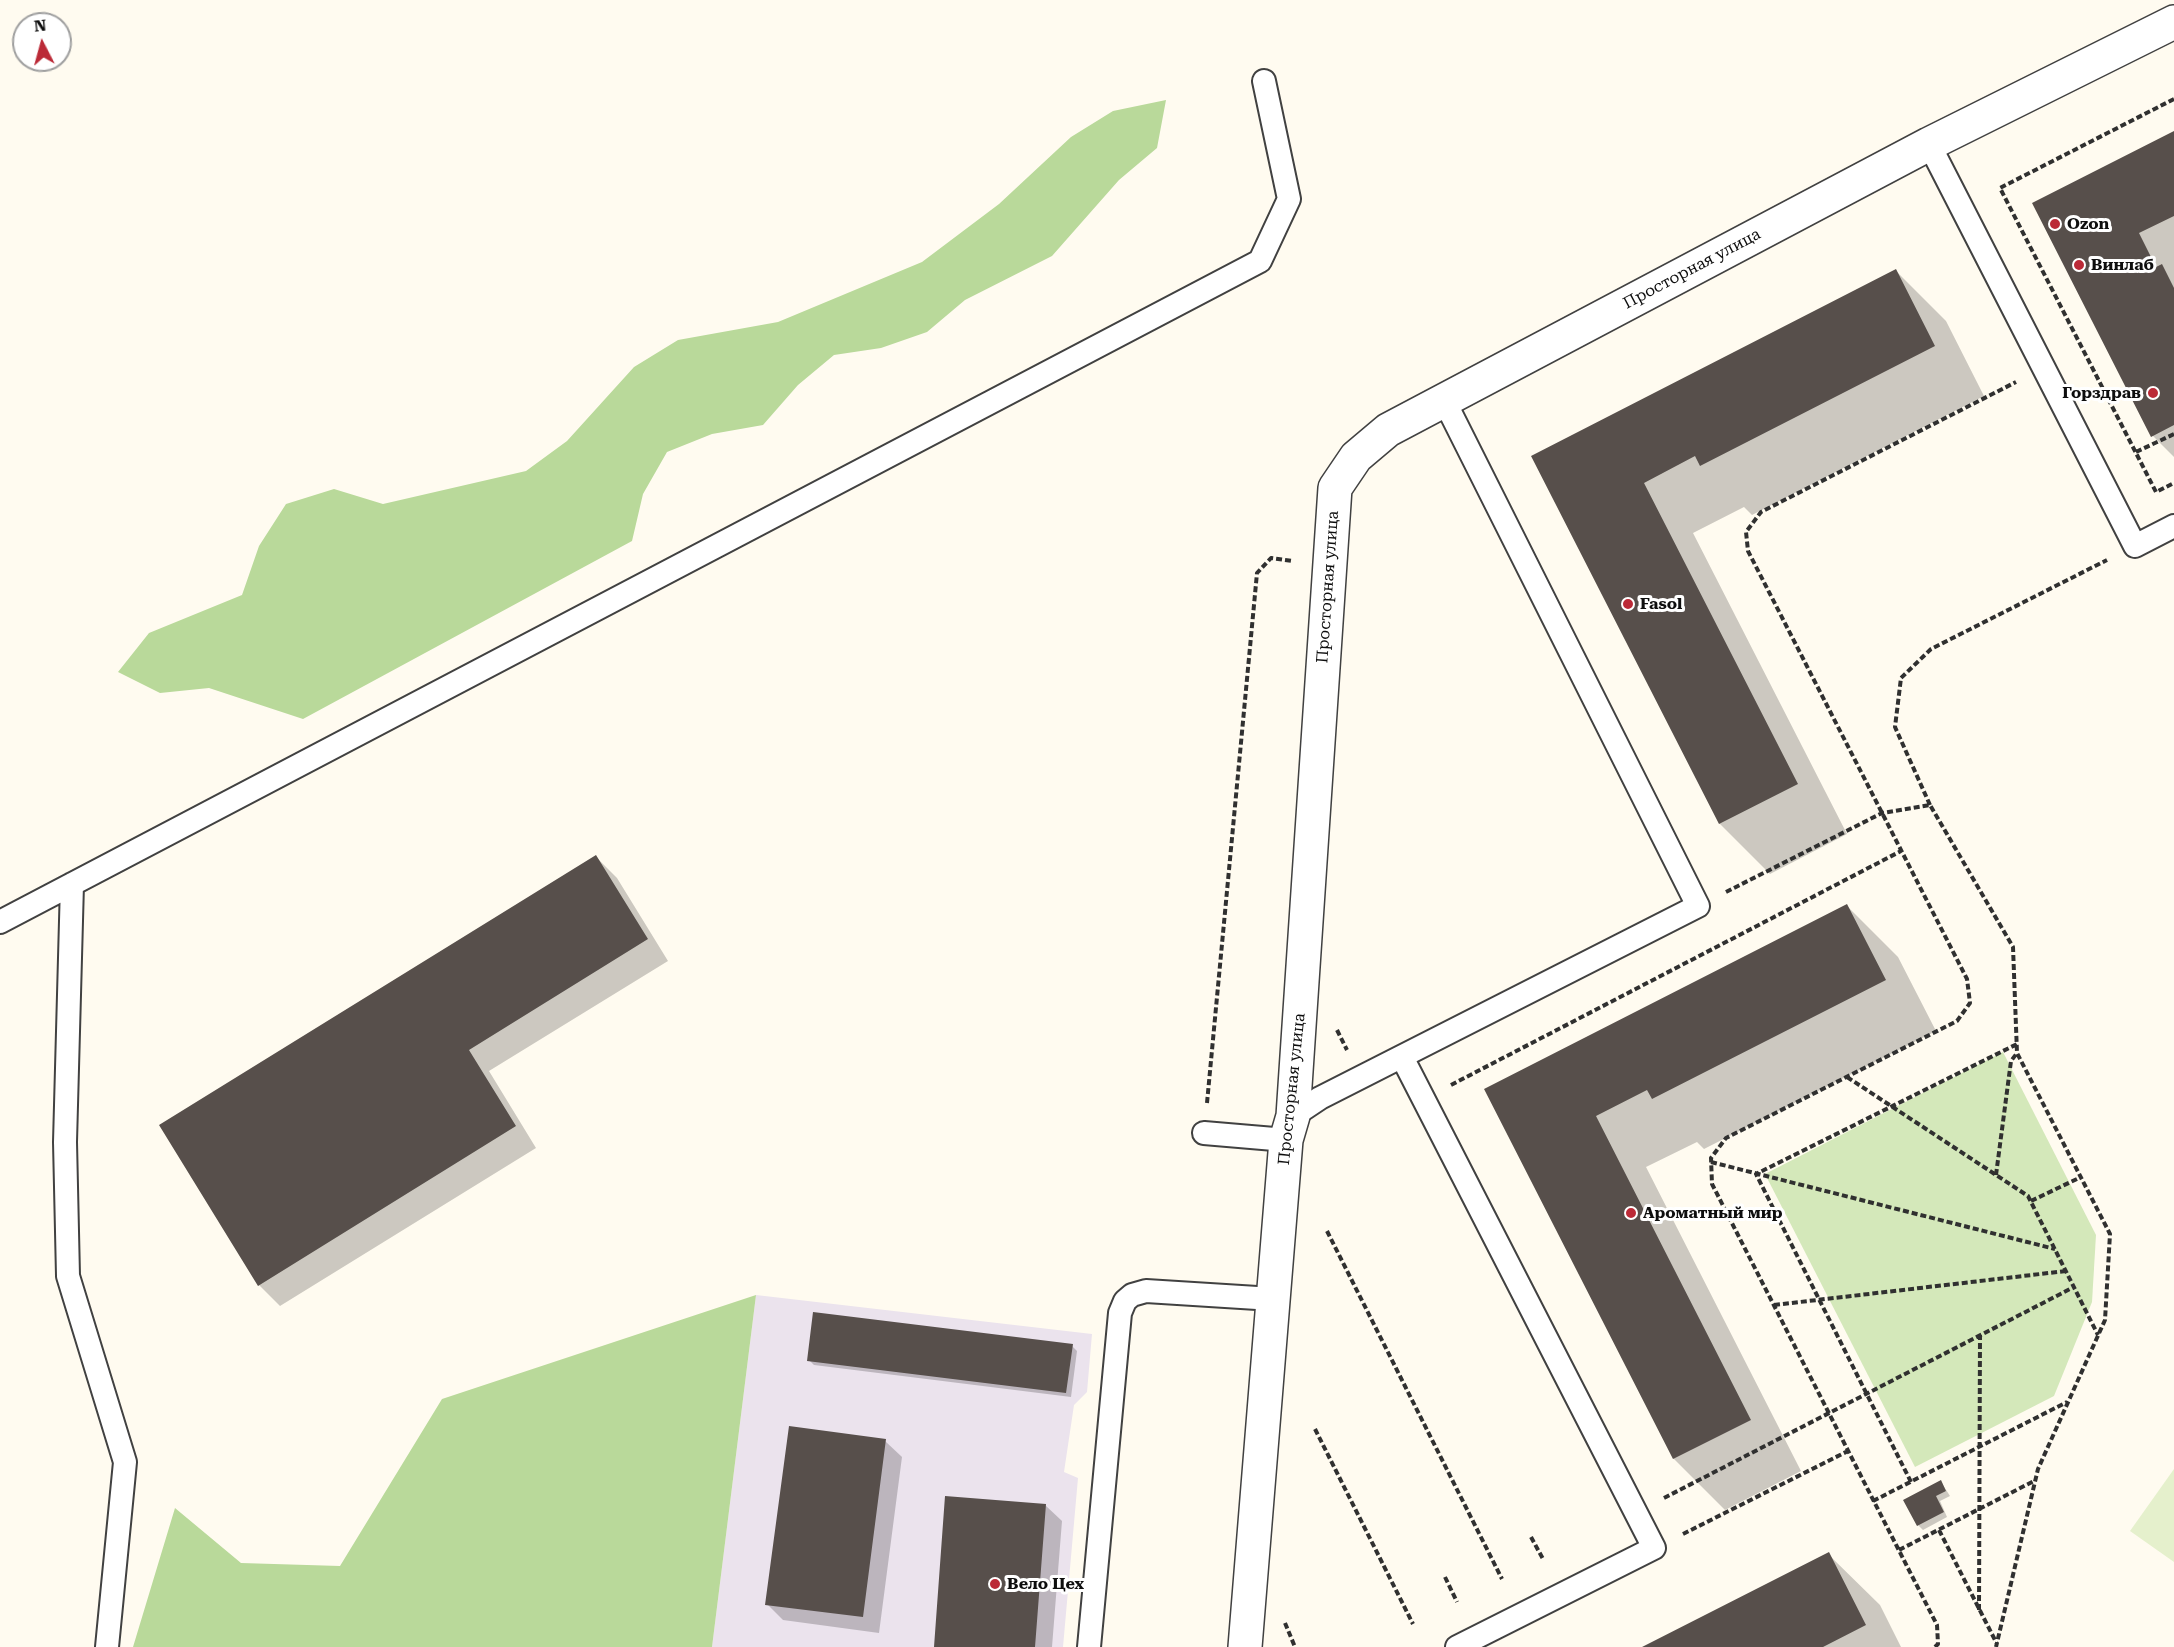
<!DOCTYPE html>
<html>
<head>
<meta charset="utf-8">
<style>
  body { margin:0 }
  #map { position:relative; width:2174px; height:1647px; overflow:hidden; background:#fffbf0; font-family:"Roboto Serif",serif }
  canvas { display:block }
  .north { position:absolute; left:12px; top:12px; width:60px; height:60px; box-sizing:border-box; background:#fff; border:2px solid #9f9f9f; border-radius:50%; rotate:354deg; font-size:16px; font-weight:700; line-height:24px; text-align:center; color:#0e0e0e }
  .north::after { content:''; display:block; margin:auto; width:21px; height:27px; background:#bb2a37; clip-path:polygon(50% 0,100% 100%,50% 72%,0 100%) }
</style>
</head>
<body>
<div id="map">
<canvas width="2174" height="1647"></canvas>
<div class="north">N</div>
</div>
<script>
const c = document.querySelector('canvas').getContext('2d');
c.lineJoin = 'round';
function fill(path, color) { c.fillStyle = color; c.fill(path, 'evenodd'); }
const poly = rows => new Path2D(rows.map(r => 'M' + r).join(''));
function stroke(path, color, width, dash) { c.strokeStyle = color; c.lineWidth = width; c.lineCap = dash ? 'butt' : 'round'; c.setLineDash(dash || []); c.stroke(path); }
function label(font, color, halo, rows, align = 'center') {
  c.font = font + ' "Roboto Serif",serif'; c.lineWidth = 6; c.setLineDash([]); c.textBaseline = 'middle'; c.strokeStyle = halo; c.fillStyle = color; for (const [text, x, y, turn = 0] of rows) {
    c.save(); c.translate(x, y); c.rotate((+turn || 0) * Math.PI / 180); c.textAlign = isNaN(turn) ? turn : align; if (halo) c.strokeText(text, 0, 0); c.fillText(text, 0, 0); c.restore();
  }
}
fill(poly([
  [756,1295,1092,1334,1087,1392,1074,1405,1064,1472,1078,1478,1063,1647,712,1647]
]), '#ebe3ed');
fill(poly([
  [2003,1052,2096,1235,2092,1302,2054,1396,1915,1467,1765,1174]
]), '#d4e8ba');
fill(poly([
  [1166,100,1157,148,1119,180,1052,256,965,300,927,332,881,348,834,355,798,385,763,425,712,434,667,452,643,494,632,541,303,719,209,688,160,693,118,672,149,633,242,595,259,546,286,504,334,489,383,504,526,471,567,441,634,367,678,340,778,322,922,262,999,204,1071,137,1113,111],
  [756,1295,712,1647,133,1647,175,1508,241,1563,340,1566,442,1399]
]), '#b9d99a');
fill(poly([
  [2174,1469,2174,1562,2130,1531]
]), '#e5f0cc');
fill(poly([
  [2174,133,2174,457,2153,436,2034,204],
  [1896,271,1946,321,1984,396,1752,515,1744,507,1693,533,1847,834,1770,874,1720,824,1533,457],
  [596,857,617,878,668,961,489,1071,536,1148,280,1306,259,1285],
  [1847,906,1898,957,1936,1031,1704,1149,1697,1142,1646,1167,1801,1471,1725,1510,1674,1459,1486,1090],
  [1072,1346,1077,1351,1071,1397,814,1365,809,1360],
  [885,1441,902,1457,879,1633,783,1620,767,1604],
  [1941,1482,1950,1496,1940,1501,1947,1517,1923,1530,1918,1525],
  [1045,1505,1062,1521,1052,1647,935,1647],
  [1828,1554,1880,1605,1901,1647,1646,1647]
]), '#0003');
fill(poly([
  [2174,131,2174,216,2139,233,2156,267,2162,264,2174,288,2174,425,2151,437,2032,203],
  [1896,269,1935,346,1700,466,1695,456,1644,483,1798,784,1719,824,1531,456],
  [596,855,648,939,469,1050,516,1126,258,1286,159,1125],
  [1847,904,1886,980,1652,1099,1647,1090,1596,1116,1751,1420,1673,1459,1484,1089],
  [813,1312,1073,1344,1066,1393,807,1361],
  [789,1426,886,1439,863,1617,765,1605],
  [1941,1480,1946,1491,1936,1496,1944,1512,1917,1526,1903,1500],
  [945,1496,1046,1504,1035,1647,934,1647],
  [1829,1552,1866,1625,1823,1647,1642,1647]
]), '#574f4b');
const lane = poly([
  [1929,144,2135,546,2174,526],
  [72,884,65,1142,68,1276,125,1462,107,1647],
  [0,922,1260,261,1289,199,1264,81],
  [1402,1057,1654,1548,1457,1647],
  [1293,1116,1320,1098,1698,906,1444,400],
  [1204,1133,1286,1140],
  [1089,1647,1120,1313,1125,1301,1132,1295,1146,1291,1273,1299]
]);
const street = poly([
  [1245,1647,1286,1140,1293,1116,1335,488,1356,457,1388,430,1929,144,2174,22]
]);
stroke(lane, '#414141', 26);
stroke(street, '#414141', 36);
stroke(poly([
  [2174,99,2000,188,2156,492,2174,483],
  [2136,452,2174,434],
  [1930,805,1895,727,1901,678,1931,649,2107,560],
  [1726,892,1882,813,1930,805,2013,947,2017,1053,2110,1234,2105,1320,2038,1469,1996,1647],
  [1337,1030,1347,1050],
  [1847,1077,2028,1196,2098,1335],
  [1451,1085,1901,851],
  [1207,1103,1257,573,1271,558,1293,561],
  [1711,1162,2055,1249],
  [1996,1175,2011,1061,2017,1053],
  [2031,1201,2081,1177],
  [1327,1231,1502,1579],
  [1774,1305,2066,1271],
  [1315,1429,1413,1624],
  [1911,1482,1756,1174,2017,1044],
  [1664,1498,2074,1287],
  [1873,1501,2067,1402],
  [1939,1530,1997,1644],
  [1683,1534,1848,1451],
  [1531,1537,1543,1559],
  [1899,1550,2034,1481],
  [1445,1577,1457,1602],
  [1979,1610,1980,1335],
  [1285,1623,1295,1647],
  [1935,1647,1938,1644,1937,1625,1712,1184,1711,1158,1726,1138,1957,1021,1970,1003,1967,979,1748,551,1746,532,1761,512,2016,382]
]), '#303030', 4, [6, 3]);
stroke(lane, '#fff', 22);
stroke(street, '#fff', 33);
for (const [x, y, r, color] of [
  [2055,224,6,"#bb2a37"],
  [2079,265,6,"#bb2a37"],
  [2153,393,6,"#bb2a37"],
  [1628,604,6,"#bb2a37"],
  [1631,1213,6,"#bb2a37"],
  [995,1584,6,"#bb2a37"]
]) { const dot = new Path2D(); dot.arc(x, y, r, 0, 2 * Math.PI); c.fillStyle = color; c.fill(dot); stroke(dot, '#fff', 2); }
label('bold 16px', '#0e0e0e', '#fff', [
  ["Ozon",2067,224],
  ["Винлаб",2091,265],
  ["Горздрав",2141,393,"right"],
  ["Fasol",1640,604],
  ["Ароматный мир",1643,1213],
  ["Вело Цех",1007,1584]
], 'left');
label('16px', '#0e0e0e', '#fff', [
  ["Просторная улица",1692,269,-28],
  ["Просторная улица",1328,587,-86],
  ["Просторная улица",1292,1089,-84]
]);
</script>
</body>
</html>
